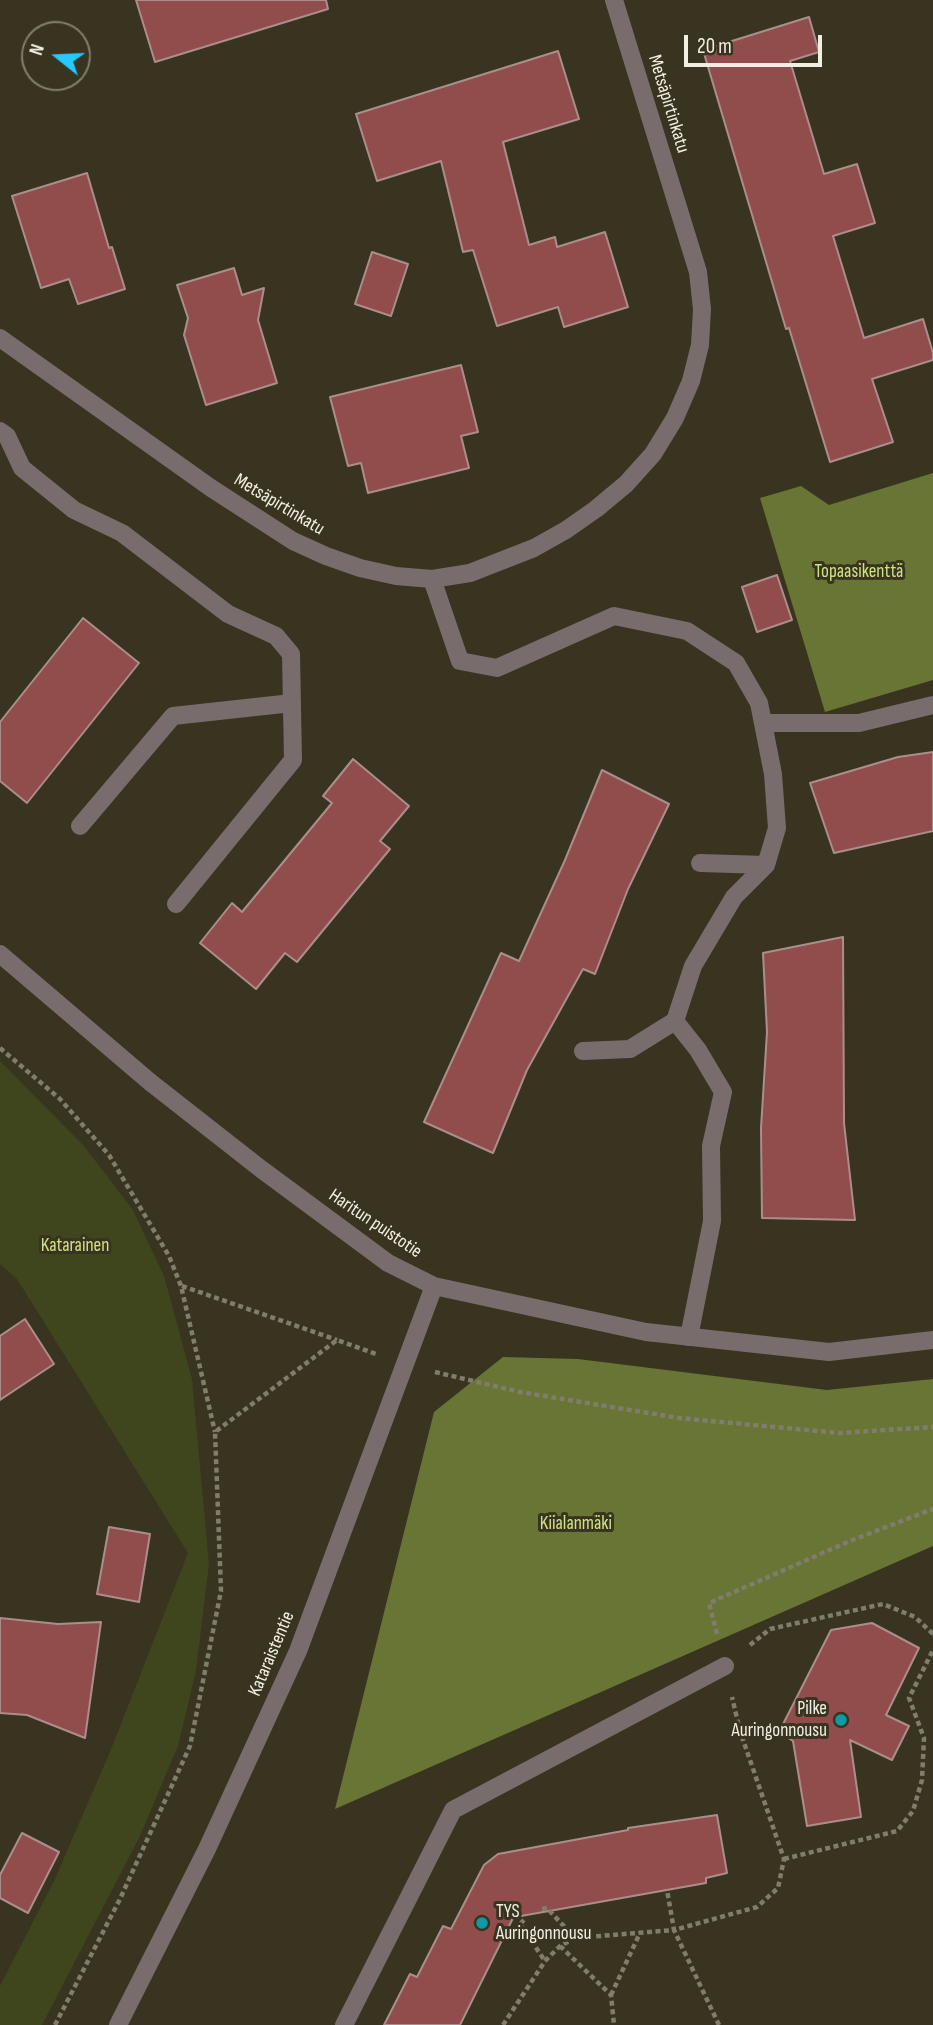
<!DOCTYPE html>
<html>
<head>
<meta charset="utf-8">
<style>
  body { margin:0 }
  #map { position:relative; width:933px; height:2025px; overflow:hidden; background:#38341f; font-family:"Sofia Sans Condensed",sans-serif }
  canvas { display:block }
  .north { position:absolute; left:21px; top:21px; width:70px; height:70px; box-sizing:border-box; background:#38341f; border:2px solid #827f6d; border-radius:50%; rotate:288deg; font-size:19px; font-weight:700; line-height:28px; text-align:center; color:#f1efe2 }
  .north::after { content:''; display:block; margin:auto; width:24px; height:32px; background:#25c9fe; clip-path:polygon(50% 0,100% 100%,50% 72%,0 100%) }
  .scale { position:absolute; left:684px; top:35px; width:138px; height:32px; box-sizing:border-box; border:4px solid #f1efe2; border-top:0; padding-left:9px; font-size:21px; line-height:24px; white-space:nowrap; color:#f1efe2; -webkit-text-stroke:5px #38341f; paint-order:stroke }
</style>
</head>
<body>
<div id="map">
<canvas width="933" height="2025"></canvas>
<div class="north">N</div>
<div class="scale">20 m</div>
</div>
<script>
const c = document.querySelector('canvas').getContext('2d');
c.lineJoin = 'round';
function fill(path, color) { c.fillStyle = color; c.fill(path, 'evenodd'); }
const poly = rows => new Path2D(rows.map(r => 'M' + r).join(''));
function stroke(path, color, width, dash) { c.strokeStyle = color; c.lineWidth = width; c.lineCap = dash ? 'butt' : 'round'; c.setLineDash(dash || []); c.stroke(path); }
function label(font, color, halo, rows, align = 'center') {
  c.font = font + ' "Sofia Sans Condensed",sans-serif'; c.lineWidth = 6; c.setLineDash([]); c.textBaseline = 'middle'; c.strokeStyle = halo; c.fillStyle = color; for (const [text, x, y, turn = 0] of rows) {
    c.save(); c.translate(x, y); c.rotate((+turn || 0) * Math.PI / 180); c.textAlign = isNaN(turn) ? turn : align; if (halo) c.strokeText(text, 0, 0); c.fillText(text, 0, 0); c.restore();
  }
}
fill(poly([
  [0,1061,84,1146,133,1210,164,1276,192,1379,209,1564,196,1671,178,1746,139,1838,42,2025,0,2025,0,1986,54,1881,110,1752,188,1553,17,1279,0,1264]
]), '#3f461d');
fill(poly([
  [933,473,933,680,825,712,760,498,801,486,829,505],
  [503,1357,578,1359,827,1390,933,1379,933,1546,335,1809,434,1412]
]), '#697534');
const building = poly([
  [136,0,326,0,328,9,155,62,136,0],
  [809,17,819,52,790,61,824,174,857,164,875,223,833,236,864,338,923,319,933,353,933,360,872,379,893,442,830,462,789,328,786,329,703,50,809,17],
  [558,51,579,119,503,142,529,245,555,237,557,247,605,232,628,307,564,327,558,307,497,326,473,250,463,252,441,161,377,181,356,114,558,51],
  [87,173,109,248,112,247,125,289,78,304,69,279,41,288,12,196,87,173],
  [372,252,408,264,391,316,355,304,372,252],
  [234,268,242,295,264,288,258,320,277,383,206,405,184,335,188,318,177,285,234,268],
  [461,365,478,432,461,436,469,468,368,493,361,463,348,466,330,397,461,365],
  [777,575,792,620,757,632,742,587,777,575],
  [83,618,139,663,27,803,0,781,0,722,83,618],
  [933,752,933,831,834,853,810,783,898,757,933,752],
  [353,759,409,806,380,841,390,849,297,962,285,953,256,989,200,943,232,903,242,912,332,803,323,796,353,759],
  [602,770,669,804,628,889,595,974,583,969,527,1070,493,1153,424,1122,501,953,519,961,565,860,602,770],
  [843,937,844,1123,855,1220,762,1218,761,1128,767,1032,763,953,843,937],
  [25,1319,54,1364,0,1400,0,1336,25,1319],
  [109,1527,150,1534,139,1602,97,1594,109,1527],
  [0,1618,58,1624,101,1622,85,1738,27,1715,0,1713,0,1618],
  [872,1623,919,1648,886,1715,909,1726,892,1760,850,1740,861,1817,807,1826,793,1741,779,1732,831,1630,872,1623],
  [717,1815,727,1873,706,1878,706,1883,521,1916,517,1910,460,2025,384,2025,410,1974,417,1977,443,1926,451,1929,484,1865,498,1854,628,1830,628,1828,717,1815],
  [22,1833,59,1852,28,1913,0,1898,0,1875,22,1833]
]);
fill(building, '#904d4b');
stroke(building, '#ab8e8c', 2);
stroke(poly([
  [0,1048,60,1099,109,1155,169,1256,181,1286,215,1432],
  [182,1286,337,1340],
  [435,1372,520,1392,679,1418,839,1433,933,1427],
  [717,1634,709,1603,850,1541,933,1509],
  [750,1645,770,1629,883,1604,915,1617,933,1634],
  [784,1859,897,1831,913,1811,922,1780,924,1738,909,1698,933,1650],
  [542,1909,547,1908,575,1938],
  [524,1920,520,1924,545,1961],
  [560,1946,611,1995,614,2025],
  [611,1995,640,1933],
  [55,2025,120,1899,190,1746,221,1591,215,1432,337,1340,376,1354],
  [503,2025,545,1961,560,1946,575,1938,674,1930,667,1890],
  [719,2025,674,1930,757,1907,778,1888,784,1859,740,1731,732,1697]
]), '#817d6c', 4.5, [5, 3.5]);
stroke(poly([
  [0,431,7,436,22,468,74,510,122,533,228,614,276,636,291,654,293,760,176,904],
  [432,579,460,661,497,668,614,616,687,631,736,663,759,703,773,774,777,828,766,865,734,897,693,966,675,1021,698,1050,723,1092,711,1146,712,1221,689,1337],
  [763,723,859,723,933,705],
  [80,826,173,716,292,703],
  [700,863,766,865],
  [583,1051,630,1049,675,1021],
  [344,2025,453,1810,725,1666]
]), '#796c6d', 18);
stroke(poly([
  [0,338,211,488,293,541,326,556,360,568,396,576,432,579,470,573,534,548,566,530,596,509,626,484,653,454,675,418,691,381,700,345,702,309,698,272,614,0]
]), '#796c6d', 18);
stroke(poly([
  [0,954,150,1082,261,1169,388,1263,434,1286,646,1332,829,1352,933,1340],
  [118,2025,207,1849,298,1651,434,1286]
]), '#796c6d', 18);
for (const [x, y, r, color] of [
  [841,1720,7,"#0f9aa8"],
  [482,1923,7,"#0f9aa8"]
]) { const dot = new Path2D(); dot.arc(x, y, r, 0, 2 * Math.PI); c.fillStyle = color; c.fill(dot); stroke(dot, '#38341f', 2.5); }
label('19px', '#f1efe2', '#38341f', [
  ["Metsäpirtinkatu",668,104,73],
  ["Metsäpirtinkatu",279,505,31],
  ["Haritun puistotie",375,1224,34],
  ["Kataraistentie",272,1654,-67]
]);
label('19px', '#cfe284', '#38341f', [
  ["Topaasikenttä",859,572],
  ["Katarainen",75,1246],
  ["Kiialanmäki",576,1524]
]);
label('19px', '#f1efe2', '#38341f', [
  ["Pilke",827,1709],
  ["Auringonnousu",827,1731],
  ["TYS",496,1912,"left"],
  ["Auringonnousu",496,1934,"left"]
], 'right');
</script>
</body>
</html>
